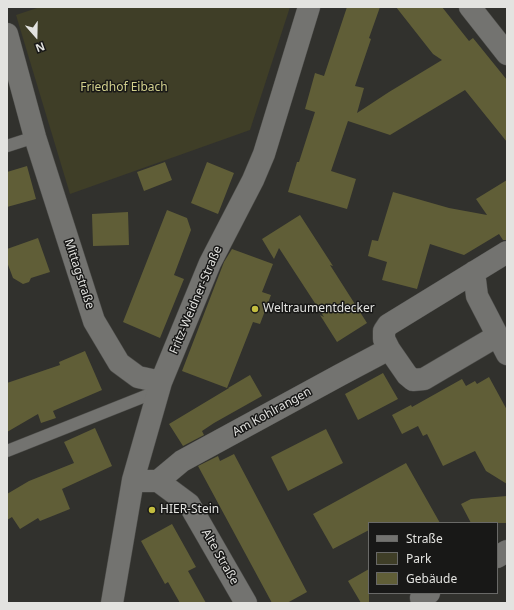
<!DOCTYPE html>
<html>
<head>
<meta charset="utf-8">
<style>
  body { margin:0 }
  #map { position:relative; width:514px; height:610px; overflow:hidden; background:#31312d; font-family:"Noto Sans",sans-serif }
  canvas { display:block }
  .frame { position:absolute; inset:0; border:8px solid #e3e3e0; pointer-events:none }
  .legend { position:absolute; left:368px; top:522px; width:130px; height:72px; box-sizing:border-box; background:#181817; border:1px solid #696967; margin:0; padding:5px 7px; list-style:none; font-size:12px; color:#e3e3e0 }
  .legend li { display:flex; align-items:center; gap:8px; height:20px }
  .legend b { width:20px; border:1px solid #696967 }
  .north { position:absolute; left:16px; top:16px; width:40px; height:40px; -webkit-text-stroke:3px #181817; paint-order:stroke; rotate:160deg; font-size:11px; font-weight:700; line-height:16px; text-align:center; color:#e3e3e0 }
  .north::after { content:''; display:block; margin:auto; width:14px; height:18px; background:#e3e3e0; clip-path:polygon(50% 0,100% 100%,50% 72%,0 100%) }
</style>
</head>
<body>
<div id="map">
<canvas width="514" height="610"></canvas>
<div class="frame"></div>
<ul class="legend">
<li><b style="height:5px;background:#737370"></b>Straße</li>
<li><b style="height:11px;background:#3f3e27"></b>Park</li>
<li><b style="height:11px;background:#605e37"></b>Gebäude</li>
</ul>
<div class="north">N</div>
</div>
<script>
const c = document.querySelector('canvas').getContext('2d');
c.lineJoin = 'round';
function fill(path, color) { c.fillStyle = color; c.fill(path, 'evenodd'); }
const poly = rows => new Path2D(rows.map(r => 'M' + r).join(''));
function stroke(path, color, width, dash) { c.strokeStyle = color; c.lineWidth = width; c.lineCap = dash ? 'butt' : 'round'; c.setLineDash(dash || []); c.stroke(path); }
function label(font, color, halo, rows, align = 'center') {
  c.font = font + ' "Noto Sans",sans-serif'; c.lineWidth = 3; c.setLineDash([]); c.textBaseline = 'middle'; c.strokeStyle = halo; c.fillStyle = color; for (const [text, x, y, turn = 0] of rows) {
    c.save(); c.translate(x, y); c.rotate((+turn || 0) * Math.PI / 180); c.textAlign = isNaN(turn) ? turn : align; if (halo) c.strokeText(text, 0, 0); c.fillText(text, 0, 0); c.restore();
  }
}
fill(poly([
  [40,7,290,7,250,130,70,194,16,15]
]), '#3f3e27');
fill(poly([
  [347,7,380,7,369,38,371,39,355,86,364,88,357,113,389,92,442,60,433,54,396,7,442,7,469,41,473,38,507,80,507,142,465,90,390,135,348,121,331,171,356,179,347,209,288,192,297,162,299,162,315,112,305,109,315,73,324,76],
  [165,162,172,180,144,191,137,172],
  [207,162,234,173,218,214,191,203],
  [27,166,36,199,7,207,7,172],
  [507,180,507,240,503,240,499,234,464,255,430,244,417,289,382,280,387,262,368,256,372,240,378,241,393,192,449,208,487,215,476,199],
  [167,210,187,218,191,230,174,275,184,279,160,338,123,322],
  [128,212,129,245,93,246,92,214],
  [300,215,333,266,330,265,367,323,337,342,320,315,324,317,279,248,274,259,262,239],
  [38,238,50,272,31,278,29,282,23,284,13,278,7,262,7,249],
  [232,249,273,264,262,292,271,295,260,324,253,322,227,388,182,371,224,262],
  [85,351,102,390,53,411,56,418,41,423,38,414,7,432,7,383,60,365,59,362],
  [383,373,398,399,358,420,345,394],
  [250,375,262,396,214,423,202,431,204,435,183,446,169,424,229,388,228,388],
  [489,377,507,410,507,484,486,471,475,451,443,466,427,434,423,436,418,426,402,434,392,415,411,405,412,407,462,379,466,386,475,381,477,384],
  [95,428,112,466,62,489,70,509,40,521,38,518,20,529,12,517,7,520,7,494,29,481,74,463,64,442],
  [326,429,343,463,288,491,271,457],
  [234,454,307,592,287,603,272,603,198,466,218,456,220,461],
  [406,463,440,523,369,523,369,530,333,549,313,514],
  [507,496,507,523,471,523,461,504,471,499],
  [172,524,196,567,188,571,206,603,180,603,168,582,165,584,141,541],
  [369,569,369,603,361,603,348,581]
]), '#605e37');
const lane = poly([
  [7,146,35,137],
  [7,451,158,391]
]);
const street = poly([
  [470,7,507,54],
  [7,34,35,137,94,321,119,363,138,377,161,382],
  [474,272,477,296,507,354],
  [389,349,407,375,413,380,424,379,497,336],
  [144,481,158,481,189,504,246,603],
  [158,481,182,461,340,375,389,349,384,339,384,331,388,325,507,252],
  [497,557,507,551],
  [421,598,429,593],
  [112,603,133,480,161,382,210,263,253,180,264,154,309,7]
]);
stroke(lane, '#4e4e4b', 13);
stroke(street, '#4e4e4b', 23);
stroke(lane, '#737370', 12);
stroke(street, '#737370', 22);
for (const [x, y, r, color] of [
  [255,309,4,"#c3bd3f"],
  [152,510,4,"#c3bd3f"]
]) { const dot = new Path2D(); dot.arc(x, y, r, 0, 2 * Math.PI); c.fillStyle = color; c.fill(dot); stroke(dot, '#181817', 1.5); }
label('12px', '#d2d08d', '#181817', [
  ["Friedhof Eibach",124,88]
]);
label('12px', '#e3e3e0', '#181817', [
  ["Mittagstraße",79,274,72],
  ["Fritz-Weidner-Straße",196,300,-67],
  ["Am Kohlrangen",272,412,-29],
  ["Alte Straße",220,557,60]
]);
label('12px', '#e3e3e0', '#181817', [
  ["Weltraumentdecker",263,309],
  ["HIER-Stein",160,510]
], 'left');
</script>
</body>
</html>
